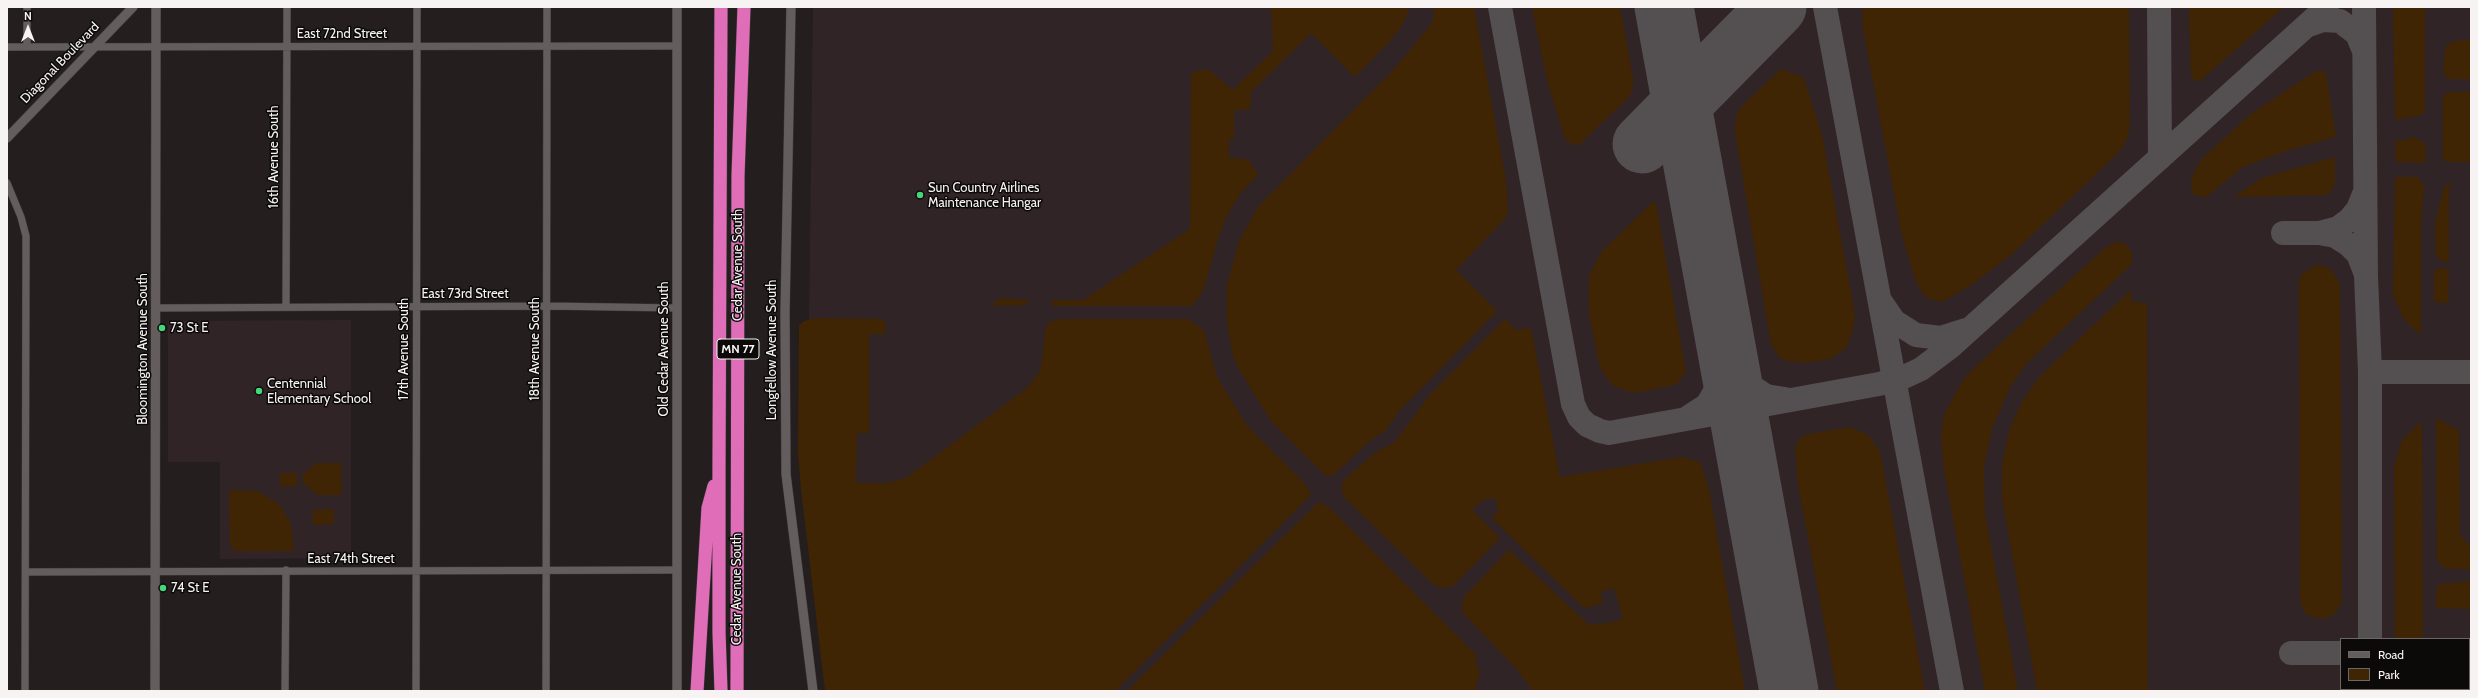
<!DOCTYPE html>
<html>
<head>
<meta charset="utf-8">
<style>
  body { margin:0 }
  #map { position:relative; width:2478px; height:698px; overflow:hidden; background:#241e1f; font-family:Cabin,sans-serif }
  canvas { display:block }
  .frame { position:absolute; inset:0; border:8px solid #f7f3f3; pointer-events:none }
  .legend { position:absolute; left:2340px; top:638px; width:130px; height:52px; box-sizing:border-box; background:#0c0909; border:1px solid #6a6767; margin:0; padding:5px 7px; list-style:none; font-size:12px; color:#f7f3f3 }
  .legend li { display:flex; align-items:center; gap:8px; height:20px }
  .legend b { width:20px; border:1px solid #6a6767 }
  .north { position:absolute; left:8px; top:8px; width:40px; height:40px; -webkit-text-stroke:3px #0c0909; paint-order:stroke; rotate:0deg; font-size:11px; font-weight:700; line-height:16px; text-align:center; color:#f7f3f3 }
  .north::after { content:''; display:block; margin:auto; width:14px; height:18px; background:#f7f3f3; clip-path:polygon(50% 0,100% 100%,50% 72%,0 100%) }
</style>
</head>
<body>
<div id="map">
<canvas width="2478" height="698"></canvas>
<div class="frame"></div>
<ul class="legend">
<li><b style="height:5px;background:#645d5e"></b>Road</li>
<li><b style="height:11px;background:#3f2504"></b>Park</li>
</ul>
<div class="north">N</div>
</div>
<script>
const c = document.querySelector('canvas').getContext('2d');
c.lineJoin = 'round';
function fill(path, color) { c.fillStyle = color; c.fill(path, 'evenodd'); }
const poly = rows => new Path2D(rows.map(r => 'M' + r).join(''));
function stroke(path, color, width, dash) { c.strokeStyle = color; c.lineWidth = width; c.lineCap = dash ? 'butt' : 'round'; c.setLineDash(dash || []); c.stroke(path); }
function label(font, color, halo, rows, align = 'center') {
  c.font = font + ' Cabin,sans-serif'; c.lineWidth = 3; c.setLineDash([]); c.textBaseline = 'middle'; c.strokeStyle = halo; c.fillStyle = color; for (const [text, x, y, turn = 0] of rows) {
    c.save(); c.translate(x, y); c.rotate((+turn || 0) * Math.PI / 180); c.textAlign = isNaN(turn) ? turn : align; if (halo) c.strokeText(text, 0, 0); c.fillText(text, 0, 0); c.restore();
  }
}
fill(poly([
  [813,7,2471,7,2471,691,844,691,809,324],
  [2341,639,2469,639,2469,689,2341,689],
  [351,320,351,558,220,559,220,462,168,462,168,321]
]), '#312426');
fill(poly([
  [1271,7,1410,7,1403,24,1390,41,1355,77,1311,33,1251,92,1250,110,1234,110,1234,139,1229,139,1229,158,1246,159,1251,163,1258,175,1239,195,1226,218,1218,239,1205,285,1201,295,1192,306,1052,306,1052,300,1083,300,1190,229,1191,74,1199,70,1209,70,1233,90,1273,51],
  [1434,7,1474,7,1506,180,1508,213,1505,219,1456,270,1497,311,1400,410,1385,431,1372,439,1332,476,1326,476,1271,421,1240,371,1233,356,1227,324,1227,285,1239,241,1258,207,1394,69,1430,26,1434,18],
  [1532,7,1620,7,1633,77,1633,89,1629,97,1579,145,1571,144,1565,139,1562,130,1547,80],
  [1862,7,2129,7,2130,119,2128,137,2120,151,2012,254,1973,284,1942,302,1927,298,1922,292,1916,282,1901,231,1863,28],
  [2189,7,2284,7,2200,81,2195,81,2191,76],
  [2393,7,2425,7,2425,110,2422,115,2395,120],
  [2471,40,2471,79,2448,79,2443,71,2446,46,2453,41],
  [1781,69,1804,78,1822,135,1855,314,1853,330,1846,348,1830,359,1804,363,1784,360,1779,357,1771,344,1735,132,1736,118,1740,108],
  [2316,71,2323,71,2326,73,2336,137,2286,151,2243,167,2205,198,2192,194,2191,186,2194,172,2202,159,2251,114],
  [2448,92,2471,92,2471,162,2448,162,2443,159,2443,96],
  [2415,137,2426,145,2425,163,2396,162,2395,142],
  [2335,157,2335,184,2328,195,2234,197,2262,178],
  [2397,177,2418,177,2424,186,2421,225,2421,335,2404,320,2393,295,2395,178],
  [2452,183,2453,186,2449,188,2449,261,2447,262,2440,260,2436,254,2435,223,2444,187],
  [1653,202,1656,203,1686,372,1677,384,1641,392,1631,392,1613,386,1600,368,1589,313,1589,276,1602,251],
  [2115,242,2126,244,2132,253,2132,264,2026,364,2010,387,1992,429,1984,467,1985,513,2018,691,1985,691,1944,470,1941,434,1944,415,1963,380,1975,367,2105,248],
  [2316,265,2324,266,2332,270,2340,285,2342,602,2337,611,2331,616,2322,619,2312,617,2304,612,2300,599,2299,281,2302,274],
  [2438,268,2449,269,2448,303,2434,302,2434,273],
  [2131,290,2132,302,2147,303,2148,691,2037,691,2002,499,2002,465,2009,430,2023,400,2040,376],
  [1001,298,1027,300,1027,305,989,306],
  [816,318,881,319,885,321,885,334,869,334,869,433,857,433,856,483,887,483,906,478,1026,389,1039,373,1042,362,1045,330,1048,324,1052,321,1062,319,1188,319,1204,330,1217,377,1248,427,1306,485,1311,495,1115,691,825,691,801,489,798,453,799,325,804,321],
  [1505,319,1516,330,1531,328,1560,477,1682,457,1700,462,1709,489,1745,691,1533,691,1515,667,1463,613,1462,604,1464,597,1509,550,1587,623,1596,625,1622,620,1619,603,1614,588,1601,592,1603,604,1584,608,1492,518,1499,509,1496,505,1496,498,1484,499,1472,510,1500,538,1452,587,1440,588,1434,585,1343,496,1341,485,1344,480,1376,452,1395,442,1429,396],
  [2438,419,2459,430,2460,535,2471,547,2471,569,2446,569,2437,561,2436,420],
  [2420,423,2422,425,2423,639,2395,639,2394,468,2402,440],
  [1849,427,1868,435,1880,451,1925,691,1837,691,1798,484,1795,448,1799,440,1804,435],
  [317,463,341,463,342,495,318,495,303,483,303,474],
  [280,473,297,473,297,486,281,487],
  [229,490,257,491,279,504,291,524,294,551,235,551,230,545],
  [1319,502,1330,508,1478,657,1475,660,1480,672,1475,691,1127,691],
  [334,509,334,524,313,525,313,510],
  [2471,581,2471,609,2436,608,2436,590,2440,584]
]), '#3f2504');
stroke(poly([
  [1500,7,1573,404,1579,417,1587,425,1600,431,1609,433,1879,384,1904,377,1921,369,1949,348,2327,7],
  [1825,7,1952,691],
  [2159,7,2160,158],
  [2364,7,2366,276,2370,372,2370,639],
  [2306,26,2323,20,2340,21,2357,34,2364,51],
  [2364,194,2358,209,2349,220,2338,228,2319,233,2335,236,2349,245,2358,254,2365,272],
  [2283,233,2319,233],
  [1881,302,1894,321,1916,335,1941,338,1966,330],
  [2370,372,2471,372],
  [1687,418,1707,405,1723,378,1725,361,1722,327,1731,361,1742,380,1766,396,1785,399],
  [2291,653,2341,653],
  [2370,689,2370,691]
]), '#544f50', 24);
stroke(poly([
  [1664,7,1789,691],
  [1642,144,1777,7]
]), '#544f50', 59);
const minor = poly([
  [27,7,27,47],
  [7,47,677,46],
  [7,183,21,217,26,236,26,256,25,691],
  [286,307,287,7],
  [156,308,548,306,677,308],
  [26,572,677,570],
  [285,691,286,570],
  [416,691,417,7],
  [546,691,547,7]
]);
const tertiary = poly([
  [791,7,785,312,786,474,813,691],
  [7,138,133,7],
  [155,691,156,7],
  [677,691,677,7]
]);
const motorway = poly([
  [721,7,719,465,719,632,721,691],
  [697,691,708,508,714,486],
  [737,691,738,176,744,7]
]);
stroke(minor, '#403c3c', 8);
stroke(tertiary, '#403c3c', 10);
stroke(motorway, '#403c3c', 14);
stroke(minor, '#645d5e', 7);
stroke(tertiary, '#645d5e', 9);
stroke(motorway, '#e06db8', 13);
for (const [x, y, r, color] of [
  [920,195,4,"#45d77a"],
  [162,328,4,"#45d77a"],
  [259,391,4,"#45d77a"],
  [163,588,4,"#45d77a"]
]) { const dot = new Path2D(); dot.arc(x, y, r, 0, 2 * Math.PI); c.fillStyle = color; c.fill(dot); stroke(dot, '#0c0909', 1.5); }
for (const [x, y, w] of [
  [738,349,42]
]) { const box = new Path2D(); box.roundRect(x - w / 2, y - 10, w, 20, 3); c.fillStyle = '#0c0909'; c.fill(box); stroke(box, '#f7f3f3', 1); }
label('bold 12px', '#f7f3f3', null, [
  ["MN 77",738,349]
]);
label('13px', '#f7f3f3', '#0c0909', [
  ["East 72nd Street",342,34],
  ["Diagonal Boulevard",60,63,-46],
  ["16th Avenue South",274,157,-90],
  ["Cedar Avenue South",738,265,-90],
  ["East 73rd Street",465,294],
  ["Bloomington Avenue South",143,349,-90],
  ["17th Avenue South",404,349,-90],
  ["18th Avenue South",535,349,-90],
  ["Old Cedar Avenue South",664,349,-90],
  ["Longfellow Avenue South",772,350,-90],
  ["East 74th Street",351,559],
  ["Cedar Avenue South",737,589,-90]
]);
label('13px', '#f7f3f3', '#0c0909', [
  ["Sun Country Airlines",928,188],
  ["Maintenance Hangar",928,203],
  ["73 St E",170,328],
  ["Centennial",267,384],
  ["Elementary School",267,399],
  ["74 St E",171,588]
], 'left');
</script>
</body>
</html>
